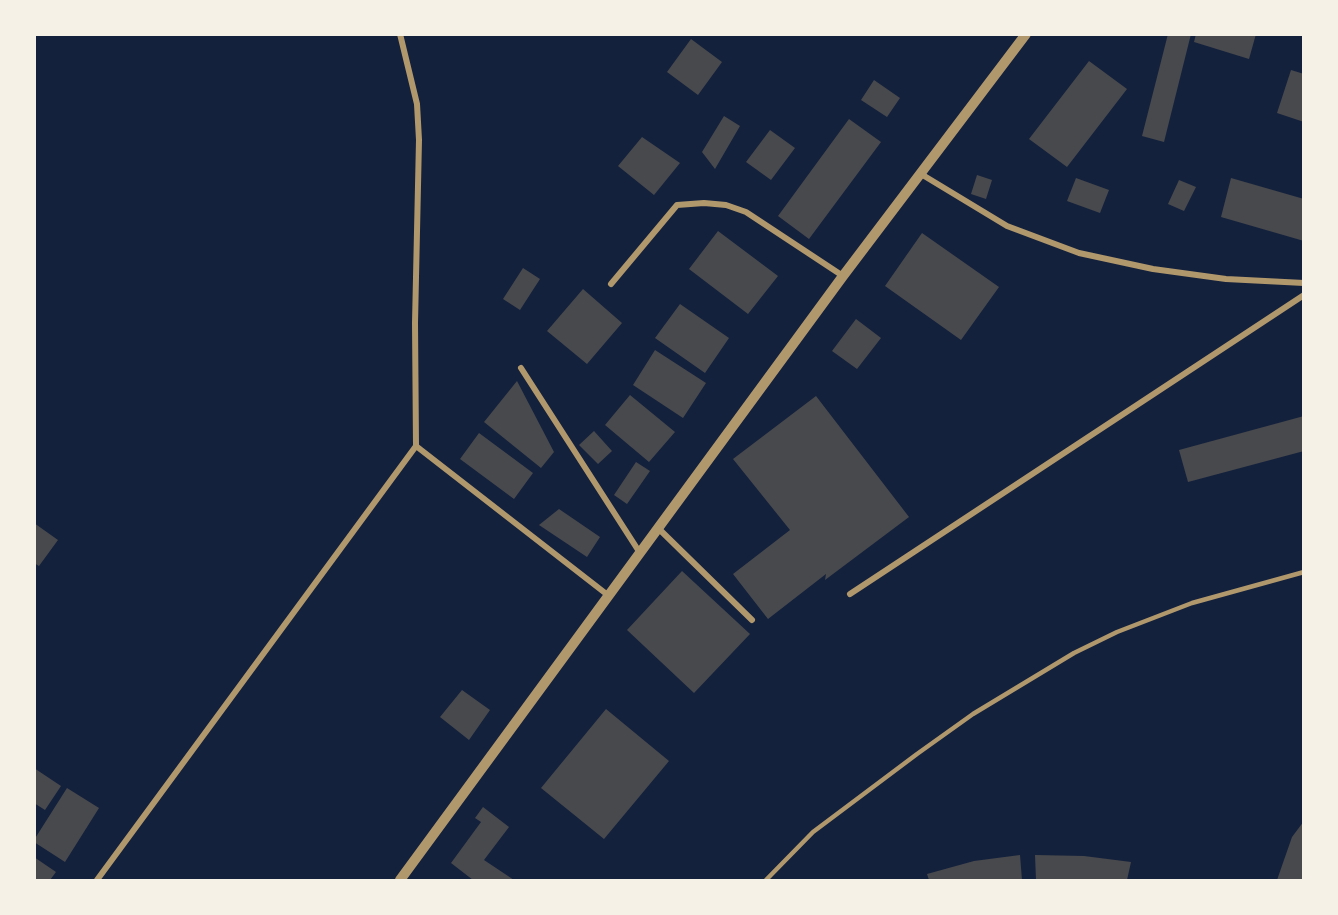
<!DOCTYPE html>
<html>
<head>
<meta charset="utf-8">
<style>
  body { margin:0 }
  #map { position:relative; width:1338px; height:915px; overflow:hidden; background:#14213d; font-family:Helvetica,sans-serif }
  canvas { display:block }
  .frame { position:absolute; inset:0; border:36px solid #f6f1e7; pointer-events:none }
</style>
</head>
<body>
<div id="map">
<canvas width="1338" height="915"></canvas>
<div class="frame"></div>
</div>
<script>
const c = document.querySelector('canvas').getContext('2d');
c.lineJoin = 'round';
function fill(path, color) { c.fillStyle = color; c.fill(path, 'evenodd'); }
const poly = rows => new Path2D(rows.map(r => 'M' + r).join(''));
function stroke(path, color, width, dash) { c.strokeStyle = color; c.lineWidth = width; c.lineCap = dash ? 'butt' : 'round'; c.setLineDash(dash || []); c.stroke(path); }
fill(poly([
  [1168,34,1191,34,1164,142,1142,136],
  [1196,34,1256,34,1249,59,1194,42],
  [691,39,722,62,698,95,667,72],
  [1089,61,1127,89,1067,167,1029,139],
  [1291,70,1304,74,1304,122,1277,113],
  [874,80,900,98,887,117,861,100],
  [724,116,740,126,715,169,702,152],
  [849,119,881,142,809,239,778,216],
  [770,130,795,148,771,180,746,162],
  [642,137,680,163,654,195,618,166],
  [977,175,992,180,986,199,971,194],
  [1076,178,1109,190,1100,213,1067,201],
  [1231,178,1304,199,1304,241,1221,217],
  [1179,180,1196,187,1184,211,1168,204],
  [718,231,778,276,748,314,689,269],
  [922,233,999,287,961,340,885,286],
  [523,268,540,279,520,310,503,299],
  [583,289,622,323,587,364,547,331],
  [680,304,729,338,705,373,655,338],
  [856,319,881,338,857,369,832,351],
  [655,350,706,383,683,418,633,385],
  [517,381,554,452,541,468,484,422],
  [630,395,675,432,649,462,605,425],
  [816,396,909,517,825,580,826,574,768,619,733,574,790,530,733,459],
  [1304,416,1304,451,1188,482,1179,450],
  [594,431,612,451,598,464,579,445],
  [479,433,533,473,514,499,460,459],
  [636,462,650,471,627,504,614,495],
  [559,509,600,537,587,557,539,525],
  [34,523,58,540,39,566,34,563],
  [682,571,750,634,694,693,627,630],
  [462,690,490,710,469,740,440,717],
  [606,709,669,761,604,839,541,788],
  [34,768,61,786,45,810,34,803],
  [67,788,99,808,65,862,34,842,34,840],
  [483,807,509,827,484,860,514,880,473,880,451,863,481,822,475,818],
  [1304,821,1304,880,1277,880,1292,837],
  [1020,855,1022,880,929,880,927,874,974,861],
  [1035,855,1084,856,1131,862,1127,880,1036,880],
  [34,857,56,872,50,880,34,880]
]), '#48494c');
stroke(poly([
  [766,880,813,832,917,754,973,714,1074,653,1117,632,1192,603,1304,572]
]), '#b1986c', 4.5);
stroke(poly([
  [400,34,417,104,419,140,415,323,416,446,609,596],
  [921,174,1007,226,1079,253,1153,269,1226,279,1304,283],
  [611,284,677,205,704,203,726,205,746,212,843,276],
  [521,368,640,553],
  [659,529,752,620],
  [850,594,1304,295],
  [97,880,416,446]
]), '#b1986c', 6);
stroke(poly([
  [400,880,843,276,1026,34]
]), '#b1986c', 10);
</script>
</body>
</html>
